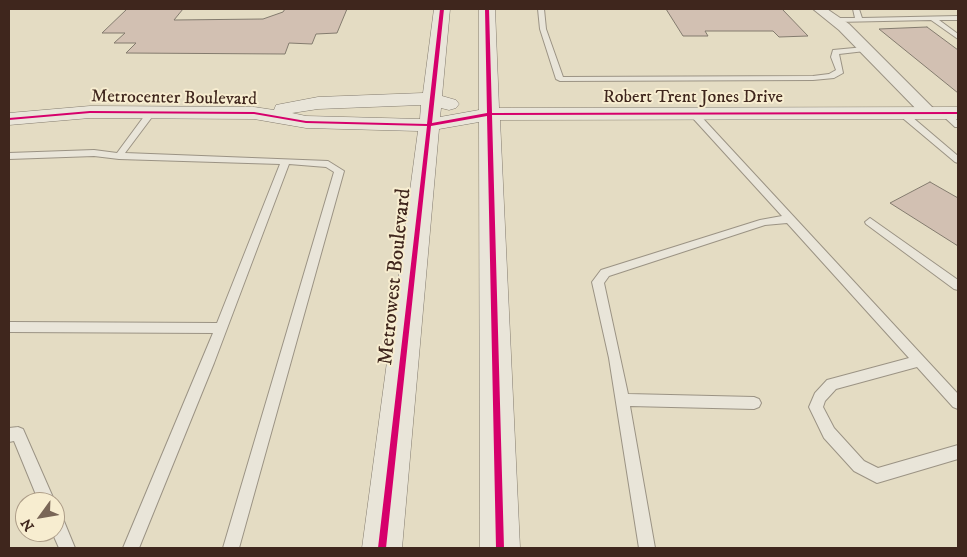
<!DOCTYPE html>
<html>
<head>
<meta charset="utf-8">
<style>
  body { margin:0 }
  #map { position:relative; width:967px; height:557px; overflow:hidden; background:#e4dcc3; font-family:"IM FELL DW Pica",serif }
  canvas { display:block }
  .frame { position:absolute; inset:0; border:10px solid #3f261d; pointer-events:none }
  .north { position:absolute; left:15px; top:492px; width:50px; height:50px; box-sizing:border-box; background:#f7edd0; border:1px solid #ad9d88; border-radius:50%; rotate:238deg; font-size:14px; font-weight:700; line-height:20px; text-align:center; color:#3f261d }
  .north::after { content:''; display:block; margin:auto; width:18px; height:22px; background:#796657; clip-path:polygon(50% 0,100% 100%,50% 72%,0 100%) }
</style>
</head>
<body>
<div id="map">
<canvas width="967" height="557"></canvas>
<div class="frame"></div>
<div class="north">N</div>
</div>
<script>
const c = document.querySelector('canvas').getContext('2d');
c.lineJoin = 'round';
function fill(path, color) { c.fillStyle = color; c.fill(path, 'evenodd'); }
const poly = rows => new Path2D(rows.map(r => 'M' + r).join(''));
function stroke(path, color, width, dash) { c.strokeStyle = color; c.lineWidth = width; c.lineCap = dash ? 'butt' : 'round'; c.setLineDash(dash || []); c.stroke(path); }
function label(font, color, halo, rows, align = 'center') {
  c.font = font + ' "IM FELL DW Pica",serif'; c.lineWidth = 4; c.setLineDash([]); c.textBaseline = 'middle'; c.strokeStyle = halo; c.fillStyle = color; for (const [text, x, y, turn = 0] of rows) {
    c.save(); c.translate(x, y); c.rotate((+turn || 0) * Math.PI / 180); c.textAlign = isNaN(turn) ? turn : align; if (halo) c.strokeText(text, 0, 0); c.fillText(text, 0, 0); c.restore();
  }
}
const building = poly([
  [127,9,183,9,174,20,263,19,283,12,285,9,347,9,337,33,316,34,312,44,289,43,285,54,126,53,136,43,114,43,125,33,102,33,127,9],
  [666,9,782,9,808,36,779,37,773,31,705,31,708,36,683,36,666,9],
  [927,27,958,50,958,93,879,29,927,27],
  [930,182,958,198,958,246,890,203,930,182]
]);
fill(building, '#d2c0b2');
stroke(building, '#837b6e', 1);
const lane = poly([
  [538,9,544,9,546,29,563,77,813,76,829,74,836,70,831,57,833,50,865,47,869,49,865,51,839,54,843,73,834,78,813,80,560,81,556,79,540,29,538,9],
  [853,9,859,9,862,18,958,16,958,20,939,20,958,34,958,39,931,20,836,22,833,20,836,18,855,18,853,9],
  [148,111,155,113,125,153,328,161,344,171,239,548,223,548,334,172,326,167,289,164,214,363,139,548,123,548,213,333,9,332,9,322,217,323,280,164,119,159,94,156,9,159,9,153,94,150,117,153,148,111],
  [690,111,696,111,958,394,958,409,953,407,917,367,836,389,825,401,823,407,834,428,864,461,878,468,958,445,958,459,877,483,854,471,824,438,809,407,815,393,827,380,909,358,787,223,765,225,609,276,604,283,628,394,754,397,759,399,761,403,759,407,754,409,630,406,655,548,639,548,609,358,592,282,601,270,760,220,782,216,690,115,690,111],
  [899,111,905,111,958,156,958,163,955,162,899,115,899,111],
  [942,111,948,111,958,121,958,127,955,127,942,115,942,111],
  [870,218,958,280,958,290,954,289,866,224,865,222,870,218],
  [18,427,23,429,55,502,39,502,14,441,9,442,9,428,18,427],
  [55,512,61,514,75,548,59,548,52,532,55,532,55,512]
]);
const street = poly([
  [813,9,827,9,849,24,935,110,937,113,935,116,923,116,839,30,813,9]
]);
const secondary = poly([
  [434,9,450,9,442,96,456,100,459,104,456,108,449,110,441,108,440,117,479,110,479,9,495,9,499,108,958,107,958,119,500,120,520,548,480,548,479,122,439,129,402,548,362,548,418,131,306,128,254,119,90,118,9,125,9,113,90,106,254,107,274,110,276,105,318,97,423,93,434,9],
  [421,105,420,119,306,116,292,113,318,109,421,105]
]);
stroke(lane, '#9b9384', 2);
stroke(street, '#9b9384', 2);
stroke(secondary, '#837b6e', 1);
fill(lane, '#e9e5d9');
fill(street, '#e9e5d9');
fill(secondary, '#e9e5d9');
fill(poly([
  [440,9,444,9,432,123,487,113,485,9,489,9,492,113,958,112,958,114,492,115,504,548,496,548,487,116,431,126,386,548,378,548,427,126,306,123,254,114,90,113,9,120,9,118,90,111,254,112,306,121,427,124,440,9]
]), '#d6006c');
label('18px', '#3f261d', '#f7edd0', [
  ["Robert Trent Jones Drive",693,98],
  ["Metrocenter Boulevard",174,99,1]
]);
label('21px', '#3f261d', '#f7edd0', [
  ["Metrowest Boulevard",396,277,-84]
]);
</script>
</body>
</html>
